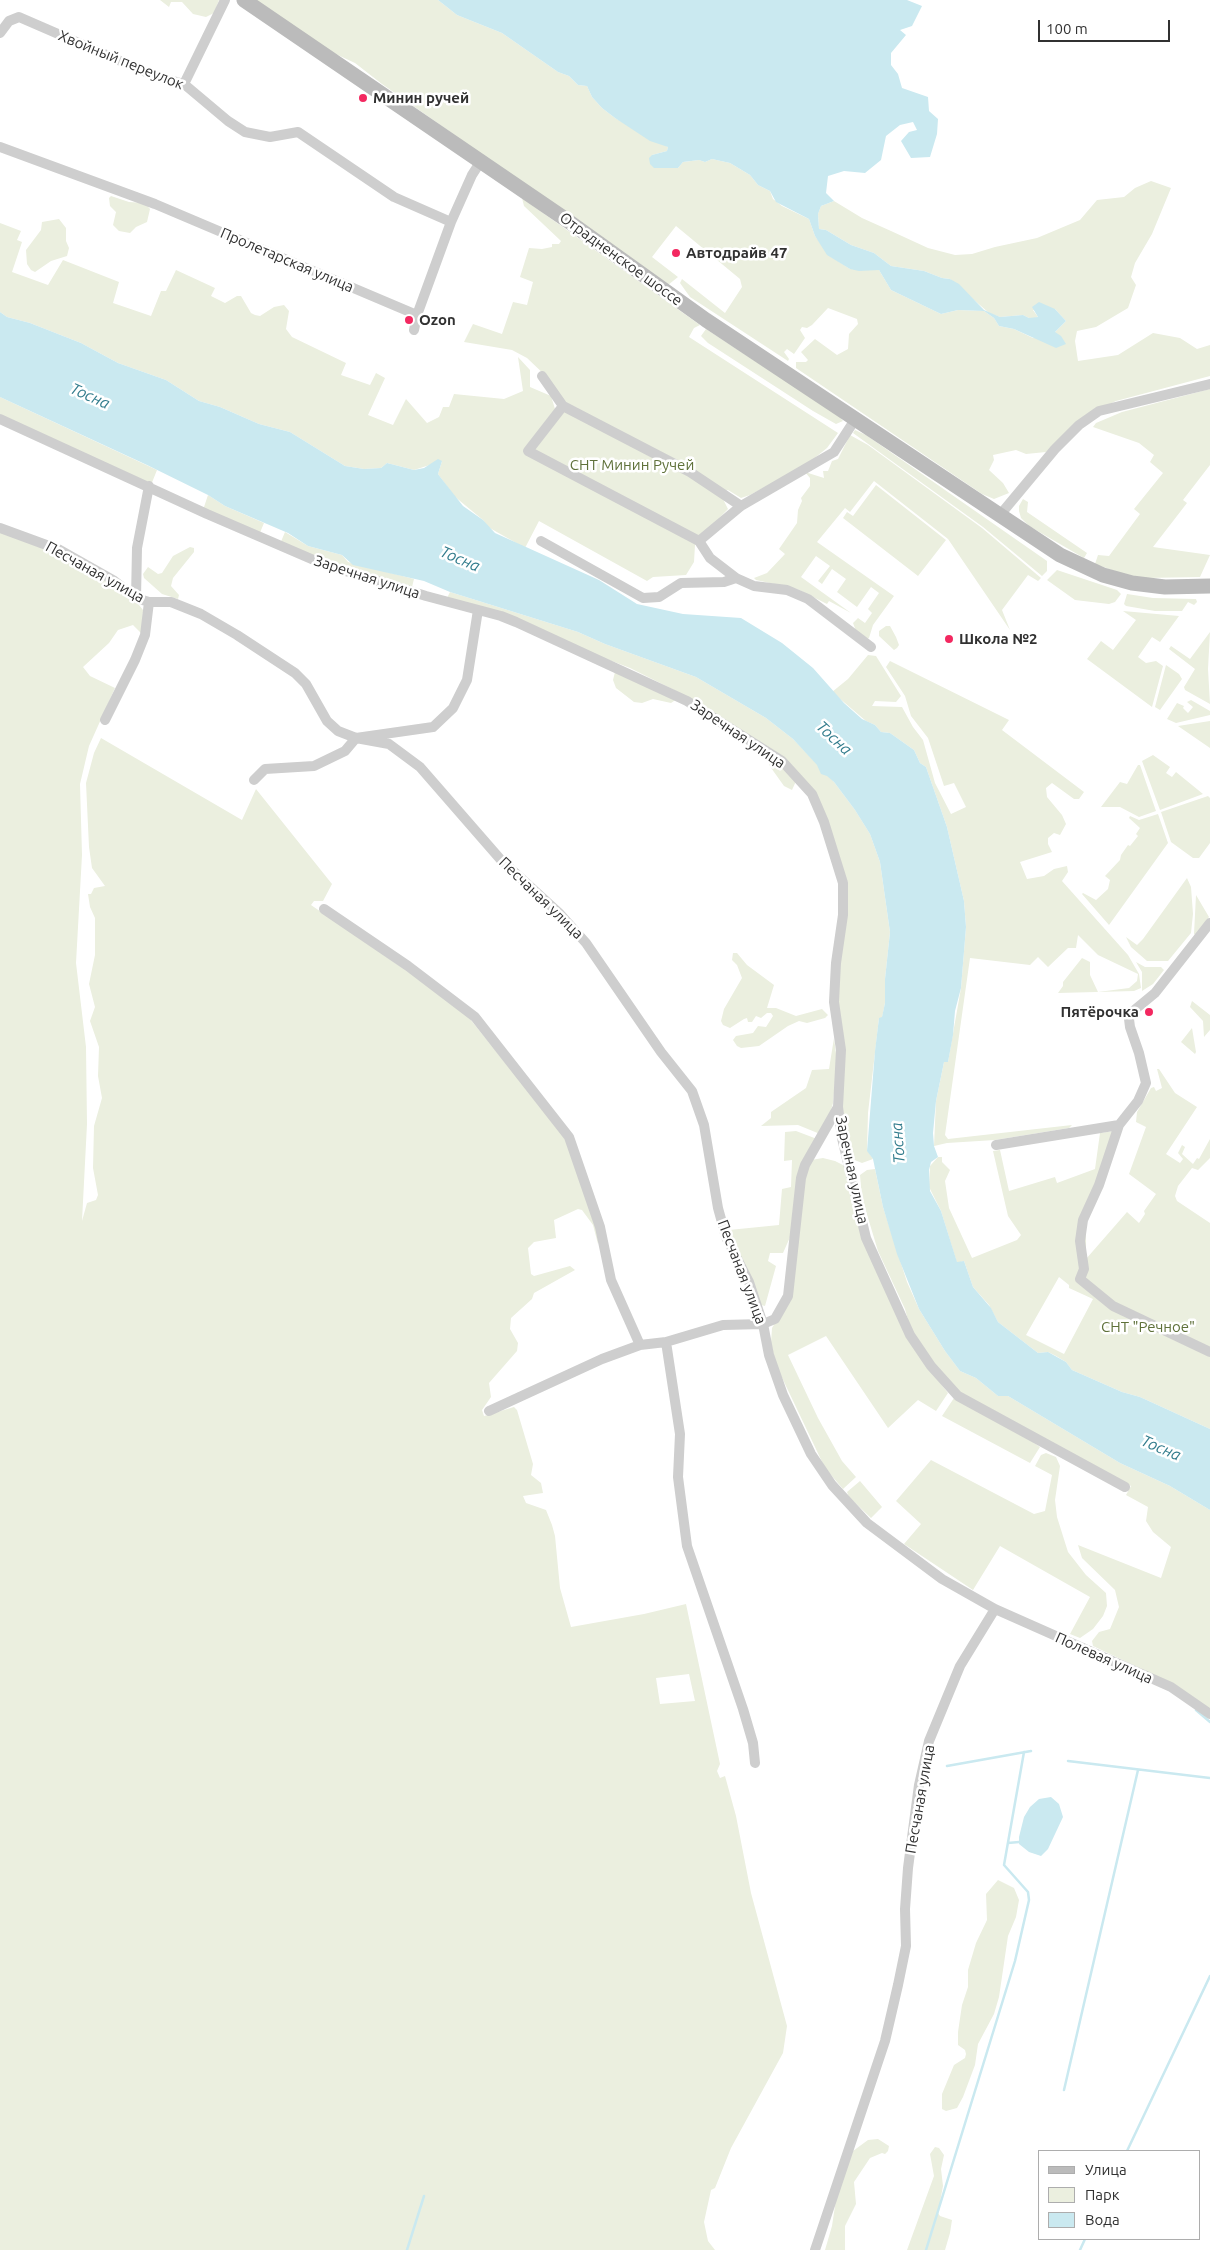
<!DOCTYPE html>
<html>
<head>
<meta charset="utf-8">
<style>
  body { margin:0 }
  #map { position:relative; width:1210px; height:2250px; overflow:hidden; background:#fff; font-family:Ubuntu,sans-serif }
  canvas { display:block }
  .legend { position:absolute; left:1038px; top:2150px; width:162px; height:90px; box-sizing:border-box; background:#fff; border:1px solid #adadad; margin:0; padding:6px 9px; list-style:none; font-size:15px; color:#313131 }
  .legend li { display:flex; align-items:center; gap:10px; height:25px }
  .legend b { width:25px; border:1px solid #adadad }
  .scale { position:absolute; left:1038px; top:20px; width:132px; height:22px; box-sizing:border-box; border:2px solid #313131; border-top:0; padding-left:6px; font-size:15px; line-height:18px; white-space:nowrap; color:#313131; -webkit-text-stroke:4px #fff; paint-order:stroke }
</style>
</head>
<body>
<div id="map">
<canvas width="1210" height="2250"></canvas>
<ul class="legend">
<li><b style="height:6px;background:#bbb"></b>Улица</li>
<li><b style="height:14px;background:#ebefdf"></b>Парк</li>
<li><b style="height:14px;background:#cae9f0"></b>Вода</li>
</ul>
<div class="scale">100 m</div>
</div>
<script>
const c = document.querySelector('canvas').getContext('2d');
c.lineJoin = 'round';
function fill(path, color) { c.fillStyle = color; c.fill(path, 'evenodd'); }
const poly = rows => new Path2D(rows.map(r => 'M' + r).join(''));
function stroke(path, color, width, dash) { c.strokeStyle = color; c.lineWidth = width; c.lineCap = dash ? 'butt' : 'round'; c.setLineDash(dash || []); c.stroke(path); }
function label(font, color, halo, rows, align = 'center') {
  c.font = font + ' Ubuntu,sans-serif'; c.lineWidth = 5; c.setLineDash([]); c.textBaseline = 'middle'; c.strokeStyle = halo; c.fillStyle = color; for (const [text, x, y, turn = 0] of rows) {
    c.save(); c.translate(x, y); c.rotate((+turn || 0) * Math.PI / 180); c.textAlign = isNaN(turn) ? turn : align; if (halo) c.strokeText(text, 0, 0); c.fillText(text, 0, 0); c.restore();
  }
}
fill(poly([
  [160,0,219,0,214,13,206,17,193,14,182,2,171,2,169,7],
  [256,0,438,0,457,15,502,33,558,72,569,76,578,85,587,86,592,97,602,108,615,118,668,147,667,151,652,155,664,168,678,168,683,162,699,160,705,162,712,159,730,163,750,175,758,185,770,191,773,199,782,206,809,219,815,236,830,256,850,269,879,270,891,290,941,314,958,310,984,311,994,318,999,326,1014,329,1033,338,1055,332,1066,321,1055,309,1033,310,1038,317,1035,318,1029,318,1023,315,1000,317,989,313,950,279,942,278,924,271,891,266,874,253,851,245,826,230,819,229,818,214,821,206,834,201,862,218,891,231,928,248,955,255,972,254,995,247,1037,238,1080,220,1097,200,1124,197,1135,188,1151,181,1171,188,1152,234,1135,263,1131,277,1136,285,1128,308,1096,327,1077,331,1075,341,1078,361,1118,355,1153,333,1180,338,1197,349,1210,345,1210,376,1116,401,1099,409,1046,452,1026,454,1016,450,993,455,994,460,989,470,1003,483,1009,493,994,499,982,494,796,368,796,362,806,362,808,360,801,352,815,339,837,355,848,349,849,334,858,324,857,319,828,308,812,325,807,328,802,327,800,330,805,338,794,354,787,349,784,352,789,359,788,361,690,297,680,283,682,279,725,313,742,287,740,279,676,226,652,257,678,277,668,285,382,84,355,63,327,50],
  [111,196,129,202,145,203,150,209,147,222,136,227,130,233,119,231,113,225,116,212,110,206,109,198],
  [522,198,700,325,694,328,689,337,838,433,827,448,806,465,750,495,741,498,728,490,724,491,721,495,728,509,698,540,695,545,694,562,686,575,653,577,647,581,539,521,525,548,488,527,483,520,454,496,438,474,442,461,414,470,387,463,381,468,364,469,345,466,290,432,259,424,220,407,199,401,166,380,118,363,81,343,30,323,7,317,0,312,0,223,21,231,17,240,22,242,12,272,48,285,63,260,119,282,113,303,151,316,161,291,166,291,176,270,215,288,211,296,225,303,237,296,241,296,251,313,255,315,260,316,274,307,284,305,289,311,286,329,292,337,346,363,341,375,370,385,376,373,385,378,368,415,393,425,406,399,427,423,439,417,443,407,449,407,454,394,504,399,523,391,518,357,530,370,530,387,551,396,555,409,564,400,548,378,527,358,512,350,464,342,473,324,502,334,513,302,527,305,533,282,520,277,529,248,542,249,552,247,552,244,559,244,561,241,524,206],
  [59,219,66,228,66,241,69,248,67,256,51,261,35,272,31,270,27,264,26,250,41,230,42,222],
  [706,329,839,416,843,421,836,424,813,411,708,343,701,336],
  [1210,389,1210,465,1183,500,1187,503,1153,547,1210,555,1200,577,1144,578,1123,574,1095,564,1098,555,1109,556,1140,514,1134,509,1163,473,1150,462,1154,455,1139,443,1093,427,1096,423,1122,412],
  [0,397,157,470,151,485,0,416],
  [855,430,866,435,1047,561,1047,571,1042,576,983,527,853,433],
  [850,435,868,445,982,528,1041,578,1038,581,1028,575,1002,610,1010,630,948,539,874,481,850,512,845,508,817,542,894,596,873,625,869,638,867,639,856,631,853,623,858,618,865,623,872,613,868,609,879,593,871,587,857,607,837,592,846,579,832,569,822,584,818,581,830,566,816,556,801,577,851,613,829,601,827,604,797,589,756,580,754,578,767,573,785,554,779,549,797,523,798,510,802,501,801,498,810,486,810,478,805,472,824,478,823,471,828,471,832,461,838,459],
  [876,485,946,540,918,576,843,518,847,512,853,516],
  [208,495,225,506,264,523,259,535,203,510],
  [1023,499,1028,502,1027,512,1087,553,1084,558,1029,526,1021,518,1019,511,1019,506],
  [0,532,62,554,91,569,135,600,143,610,142,634,133,625,118,630,109,643,83,667,90,676,115,688,89,746,80,784,82,855,76,963,86,1047,87,1124,82,1221,87,1203,96,1200,98,1195,93,1168,94,1126,102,1098,98,1076,99,1047,90,1021,95,1007,89,984,95,955,95,918,90,907,88,894,91,894,94,888,105,886,92,868,89,847,86,783,94,753,101,738,242,820,256,789,332,884,323,901,314,901,311,905,462,1009,565,1137,598,1220,598,1244,593,1225,582,1210,578,1209,554,1220,556,1238,534,1242,528,1248,531,1274,534,1276,570,1266,575,1270,534,1293,532,1299,511,1318,510,1329,518,1343,517,1351,489,1383,491,1397,482,1410,484,1416,514,1407,517,1410,533,1464,531,1475,541,1483,543,1493,523,1496,526,1503,546,1510,552,1525,555,1536,560,1588,571,1627,644,1614,686,1604,720,1764,717,1771,720,1778,725,1776,736,1816,751,1893,787,2026,783,2053,731,2148,715,2188,711,2190,704,2222,708,2241,715,2250,0,2250],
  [689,1674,695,1701,660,1704,656,1678],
  [285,532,308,546,342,555,348,562,414,579,412,587,349,569,280,544],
  [190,547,194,548,194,552,173,578,171,586,179,595,178,599,162,594,144,578,143,574,148,567,158,574,162,573,173,556],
  [1057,570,1117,590,1121,594,1115,602,1109,604,1075,600,1047,580],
  [450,592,578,632,605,644,696,677,766,718,793,739,834,782,855,810,870,834,880,862,890,932,885,979,885,1003,882,1018,879,1018,868,1113,867,1150,873,1159,862,1163,852,1159,845,1134,842,1107,837,996,848,883,800,774,684,695,630,668,447,598],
  [1127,594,1153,598,1196,599,1197,602,1194,605,1188,602,1182,611,1155,611,1126,606,1124,604],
  [1123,611,1179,616,1160,642,1152,637,1138,657,1146,663,1156,661,1163,666,1152,707,1087,659,1101,641,1113,650,1136,620],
  [886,626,890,626,896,637,899,645,897,648,894,650,879,636,879,631],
  [1210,632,1208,669,1210,704,1185,690,1184,687,1195,669,1169,649,1171,646,1190,659],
  [868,655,876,656,901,696,896,702,875,701,872,706,902,707,913,727,923,740,935,783,951,814,966,807,954,783,944,786,928,738,911,716,905,696,886,667,890,661,1009,720,1002,730,1084,792,1079,799,1074,799,1052,783,1046,788,1047,797,1062,815,1066,824,1060,835,1054,833,1048,838,1048,844,1052,852,1020,862,1027,879,1044,876,1054,869,1067,866,1068,872,1062,881,1128,955,1139,974,1141,988,1134,991,1058,993,1063,986,1063,982,1082,958,1090,962,1090,975,1098,992,1129,988,1137,981,1138,974,1098,955,1078,935,1076,948,1068,948,1048,967,1038,957,1030,965,970,958,945,1135,948,1139,1072,1125,1069,1128,995,1140,947,1143,934,1146,936,1101,944,1062,948,1062,961,988,966,927,964,901,947,827,926,767,920,763,914,750,890,733,881,732,875,725,866,721,832,692,848,679],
  [1166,665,1179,674,1182,679,1160,710,1155,707],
  [615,672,677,699,671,703,653,699,642,703,634,702,616,688,613,680],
  [1191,700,1210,711,1210,715,1176,723,1167,719,1177,703,1184,706,1183,708,1188,713,1193,707,1187,702],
  [1210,721,1210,748,1178,726],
  [1153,755,1170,767,1166,773,1172,777,1176,772,1203,794,1160,810,1142,761],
  [771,758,797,779,792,790,784,786,769,765],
  [1138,765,1140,765,1156,811,1139,817,1120,807,1101,807,1120,782,1127,784],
  [1208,796,1210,798,1210,843,1199,858,1193,858,1171,842,1161,812],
  [1158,814,1168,843,1109,925,1082,894,1083,893,1096,900,1108,889,1110,880,1105,876,1120,860,1121,855,1128,845,1130,846,1138,836,1136,834,1140,828,1129,818,1130,816,1139,820],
  [1187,878,1191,887,1193,914,1191,933,1168,961,1147,961,1131,947,1126,937,1137,945,1143,939],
  [1196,895,1209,917,1195,935,1194,934],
  [733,953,737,953,747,965,774,985,767,1008,776,1008,796,1016,822,1009,828,1015,825,1018,807,1023,799,1021,788,1026,759,1046,741,1048,737,1046,733,1040,736,1036,753,1033,758,1026,766,1027,773,1016,771,1013,767,1013,761,1018,756,1016,752,1022,748,1022,747,1018,744,1019,730,1028,723,1025,721,1021,724,1009,742,978,737,965,732,960],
  [1136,962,1145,967,1161,967,1164,970,1153,984,1142,991,1142,972],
  [1192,1001,1210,1015,1210,1030,1204,1037,1203,1021,1190,1007],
  [1192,1028,1196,1052,1195,1054,1181,1042],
  [834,1038,837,1061,833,1103,829,1118,820,1134,798,1125,761,1126,771,1118,771,1112,806,1088,812,1070,829,1069],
  [1157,1069,1159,1069,1175,1093,1197,1107,1166,1154,1180,1163,1183,1159,1178,1153,1182,1145,1185,1147,1182,1154,1193,1164,1197,1158,1199,1159,1210,1139,1210,1158,1198,1170,1192,1168,1178,1186,1175,1196,1177,1201,1210,1223,1210,1429,1140,1397,1122,1392,1072,1370,1066,1362,1056,1356,1048,1352,1038,1353,998,1322,989,1305,973,1287,964,1261,957,1263,941,1211,929,1187,930,1166,938,1157,942,1157,942,1162,950,1170,945,1181,949,1208,972,1258,1017,1240,1021,1235,1008,1216,993,1151,1000,1150,1009,1191,1055,1177,1057,1183,1095,1169,1100,1133,1122,1130,1086,1225,1086,1259,1127,1212,1139,1223,1145,1214,1144,1211,1156,1194,1129,1174,1146,1127,1136,1122,1137,1112,1151,1088,1154,1087,1156,1091,1162,1088],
  [1059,1277,1069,1285,1069,1288,1093,1299,1064,1354,1026,1335],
  [796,1131,817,1139,805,1158,791,1235,783,1253,770,1253,768,1261,776,1266,765,1306,761,1305,729,1230,779,1225,782,1189,791,1187,792,1160,784,1161,785,1132],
  [823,1158,835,1161,845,1166,870,1254,916,1352,948,1393,936,1411,918,1400,888,1428,826,1336,788,1355,818,1418,842,1461,856,1477,843,1489,825,1468,776,1365,771,1343,772,1328,788,1301,804,1180,811,1160],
  [875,1169,883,1207,907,1282,919,1309,945,1351,960,1371,976,1378,998,1396,1008,1396,1120,1463,1170,1486,1210,1510,1210,1709,1146,1671,1093,1646,1092,1641,1099,1632,1110,1629,1119,1607,1115,1590,1082,1558,1078,1545,1161,1578,1171,1547,1153,1532,1146,1521,1148,1507,1126,1495,1131,1486,1062,1452,961,1394,933,1363,911,1331,905,1309,878,1251,862,1198,860,1175,867,1170],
  [954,1398,1021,1434,1040,1447,1030,1463,942,1416],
  [1046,1453,1056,1457,1060,1466,1055,1500,1057,1517,1068,1552,1086,1575,1106,1593,1107,1606,1103,1616,1093,1629,1080,1638,1070,1634,1090,1597,1000,1546,973,1590,904,1544,921,1524,896,1501,931,1460,1034,1514,1045,1511,1052,1475,1035,1466,1041,1455],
  [860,1481,882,1507,871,1518,849,1497,847,1492],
  [998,1880,1014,1888,1019,1900,1016,1917,1008,1936,999,1997,994,2014,978,2044,975,2065,963,2097,957,2108,946,2111,942,2109,942,2094,954,2065,965,2058,966,2054,965,2050,958,2045,958,2032,962,2005,968,1987,968,1970,976,1943,987,1920,986,1894],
  [878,2139,889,2146,888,2151,885,2154,882,2153,870,2158,854,2182,856,2204,845,2226,845,2250,825,2250,832,2226,837,2193,853,2151,868,2140],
  [935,2147,939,2148,944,2155,941,2169,943,2186,938,2213,940,2216,952,2220,950,2233,945,2250,907,2250,934,2176,930,2154]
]), '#ebefdf');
fill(poly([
  [438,0,907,0,922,6,912,26,900,30,906,35,891,53,891,65,898,74,902,88,928,97,929,111,938,119,937,134,930,157,911,158,901,141,909,132,917,130,913,122,900,125,886,136,881,160,865,173,844,171,828,176,826,193,834,201,821,206,818,214,819,229,826,230,851,245,874,253,891,266,924,271,942,278,950,279,959,284,984,310,1000,317,1023,315,1029,318,1038,317,1032,307,1039,302,1055,309,1066,321,1055,332,1061,336,1066,344,1056,348,1014,329,999,326,994,318,984,311,958,310,941,314,891,290,879,270,859,271,850,269,827,255,815,236,809,219,776,202,770,191,758,185,750,175,730,163,712,159,705,162,699,160,683,162,678,168,654,168,650,164,649,158,652,155,667,151,668,147,650,141,615,118,602,108,592,97,587,86,578,85,569,76,558,72,502,33,457,15],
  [0,312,7,317,30,323,81,343,118,363,166,380,199,401,220,407,259,424,290,432,345,466,364,469,381,468,387,463,414,470,424,468,438,459,442,461,438,474,441,478,463,506,483,520,495,533,599,580,637,604,683,614,741,618,782,643,813,668,844,703,862,719,875,725,881,732,890,733,914,750,920,763,926,767,947,827,964,901,966,927,961,988,955,1011,953,1035,948,1062,944,1062,936,1101,933,1133,934,1146,938,1157,931,1162,929,1170,930,1191,941,1211,957,1262,964,1261,973,1287,991,1308,998,1322,1038,1353,1048,1352,1066,1362,1072,1370,1122,1392,1140,1397,1210,1429,1210,1510,1170,1486,1120,1463,1008,1396,998,1396,976,1378,960,1371,945,1351,919,1309,897,1254,883,1207,873,1159,867,1151,875,1051,879,1018,882,1017,885,1003,885,979,890,932,880,862,870,834,855,810,834,782,827,776,821,774,817,765,793,739,766,718,696,677,605,644,578,632,450,592,424,581,353,565,342,555,308,546,288,533,225,506,208,495,147,465,0,397],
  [1051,1797,1059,1804,1063,1817,1048,1849,1041,1856,1029,1852,1019,1844,1019,1837,1024,1817,1030,1807,1039,1799]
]), '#cae9f0');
stroke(poly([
  [1196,1710,1210,1722],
  [1068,1761,1210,1778],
  [947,1766,1031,1751],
  [1008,1843,1019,1842],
  [1064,2090,1138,1770],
  [1127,2151,1210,1976],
  [407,2250,424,2196],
  [926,2250,1015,1961,1029,1900,1028,1892,1004,1865,1024,1752],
  [1080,2250,1085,2239]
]), '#cae9f0', 2.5);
stroke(poly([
  [0,33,9,21,19,17,155,76,184,84,228,121,245,132,270,137,298,132,394,197,451,222],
  [184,84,225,0],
  [0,147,155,204,417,315],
  [414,330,417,315,451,222,472,175,481,161],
  [542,376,563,406,528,451,699,541,710,558,736,578,754,586,787,590,808,599,871,647],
  [563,406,690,472,741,506],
  [0,419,207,514,323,564,426,596,501,616,516,622,687,701,782,761,812,794,824,822,843,883,843,915,836,963,834,1002,841,1050,838,1107,842,1138,866,1238,910,1335,931,1366,958,1396,1125,1487],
  [1000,515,1055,449,1079,425,1099,411,1210,384],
  [0,528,60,550,113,580,136,598,149,602,171,602,201,614,237,635,295,673,306,684,327,721,338,731,356,738,389,744,420,767,501,860,560,914,586,943,661,1052,692,1091,704,1125,718,1208,726,1237,749,1282,763,1324,769,1355,783,1395,811,1454,832,1485,867,1523,942,1579,995,1609,1171,1687,1210,1714],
  [541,541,643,598,659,597,681,583,724,582,736,578],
  [699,541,741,506,834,452,856,418],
  [136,598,137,548,149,486],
  [105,720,135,660,145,635,149,602],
  [254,780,265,769,314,766,345,751,356,738,433,727,453,708,467,680,478,610],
  [324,909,408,966,475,1017,569,1137,600,1227,611,1280,640,1345],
  [1210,923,1155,993,1132,1012,1129,1019,1130,1027,1139,1053,1146,1083,1138,1101,1119,1125,1099,1185,1083,1220,1080,1241,1084,1269,1080,1279,1113,1306,1210,1352],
  [996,1145,1119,1125],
  [666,1342,680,1434,678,1477,687,1546,743,1709,753,1743,755,1763],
  [489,1411,602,1359,640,1345,666,1342,723,1325,763,1324,775,1319,788,1296,801,1178,805,1165,838,1107],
  [815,2250,885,2041,898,1985,906,1946,905,1909,908,1868,919,1785,929,1741,960,1666,995,1609]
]), '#cecece', 10);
stroke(poly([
  [244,0,568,221,706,320,1060,555,1103,575,1132,583,1165,587,1210,586]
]), '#bbb', 15);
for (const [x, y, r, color] of [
  [363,98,5,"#f32860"],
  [676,253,5,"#f32860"],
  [409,320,5,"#f32860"],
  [949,639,5,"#f32860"],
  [1149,1012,5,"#f32860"]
]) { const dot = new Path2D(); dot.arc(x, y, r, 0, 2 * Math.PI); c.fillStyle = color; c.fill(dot); stroke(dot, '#fff', 2); }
label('15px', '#313131', '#fff', [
  ["Хвойный переулок",121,60,22],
  ["Отрадненское шоссе",621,259,36],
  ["Пролетарская улица",287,260,23],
  ["Песчаная улица",95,572,29],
  ["Заречная улица",367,577,18],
  ["Заречная улица",738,734,34],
  ["Песчаная улица",541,898,44],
  ["Заречная улица",852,1170,78],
  ["Песчаная улица",742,1272,69],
  ["Полевая улица",1104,1658,24],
  ["Песчаная улица",920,1799,-80]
]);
label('bold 15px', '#313131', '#fff', [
  ["Минин ручей",373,98],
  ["Автодрайв 47",686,253],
  ["Ozon",419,320],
  ["Школа №2",959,639],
  ["Пятёрочка",1139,1012,"right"]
], 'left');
label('15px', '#5f713a', '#fff', [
  ["СНТ Минин Ручей",632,465],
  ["СНТ \"Речное\"",1148,1327]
]);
label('italic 16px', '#337d8d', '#fff', [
  ["Тосна",90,396,24],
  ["Тосна",460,559,23],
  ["Тосна",834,738,43],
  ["Тосна",898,1143,-94],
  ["Тосна",1161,1448,23]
]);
</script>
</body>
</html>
